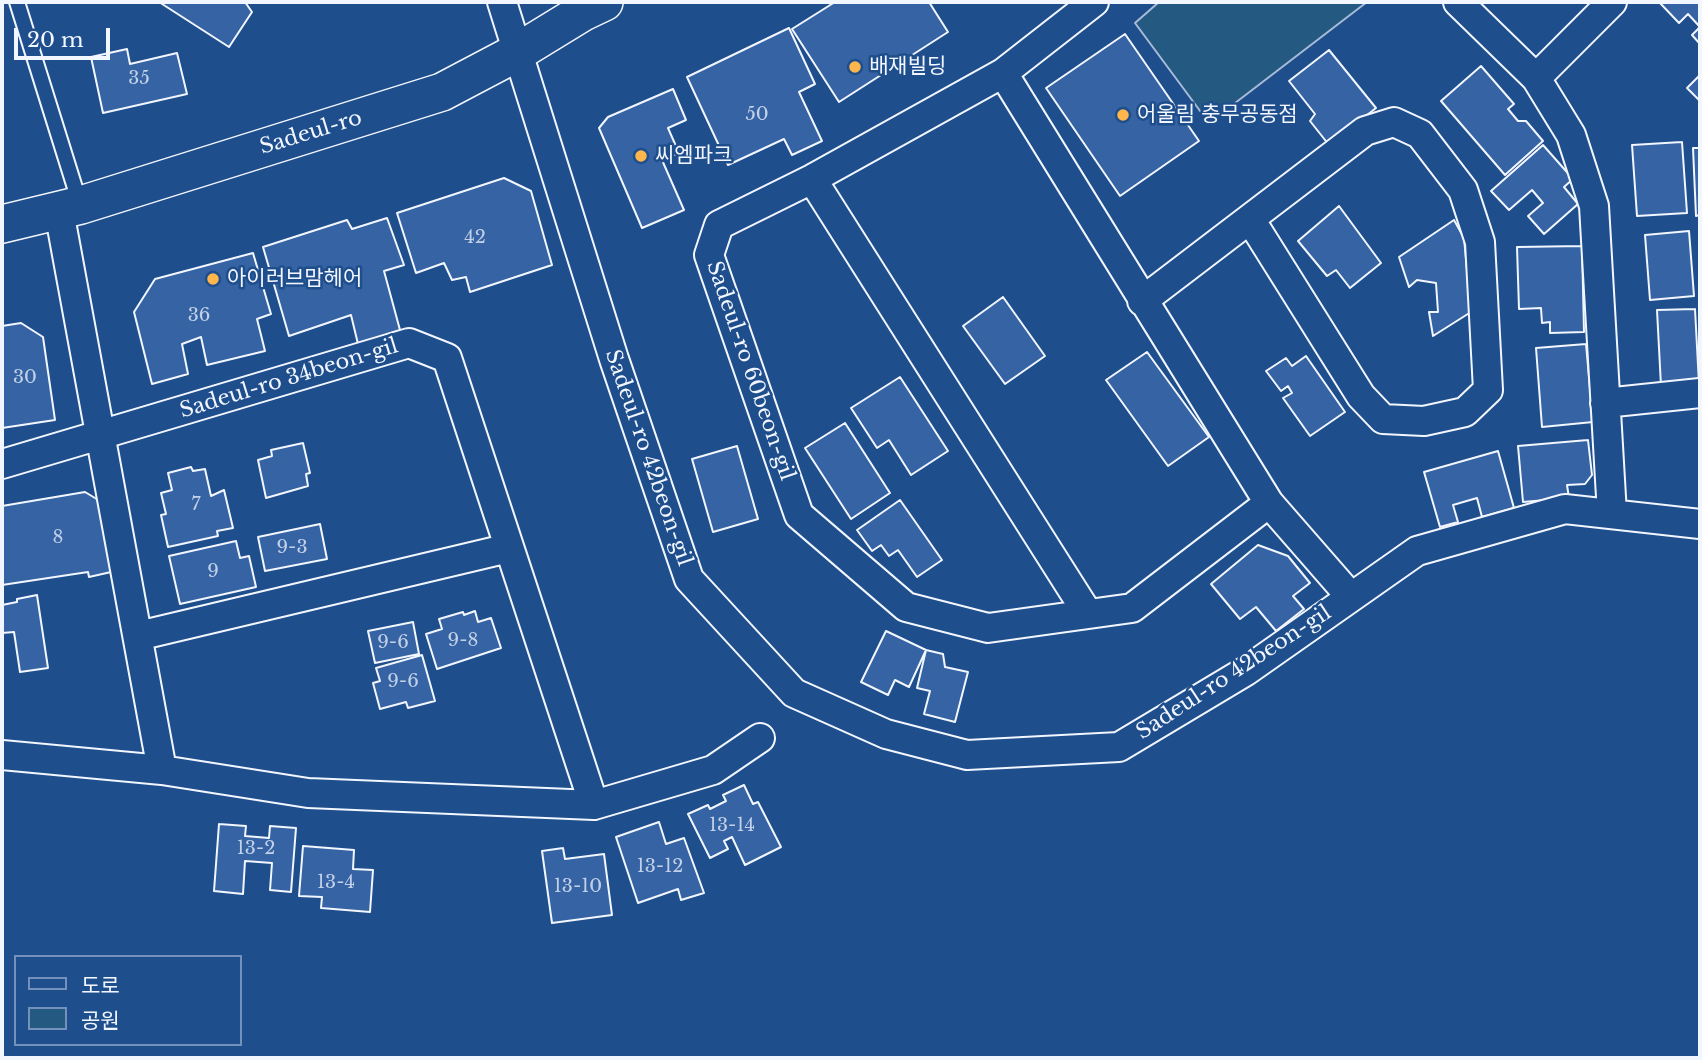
<!DOCTYPE html>
<html>
<head>
<meta charset="utf-8">
<style>
  body { margin:0 }
  #map { position:relative; width:1702px; height:1060px; overflow:hidden; background:#1f4e8c; font-family:"Libre Baskerville","Noto Sans KR",serif }
  canvas { display:block }
  .frame { position:absolute; inset:0; border:4px solid #f2f6ff; pointer-events:none }
  .legend { position:absolute; left:14px; top:955px; width:228px; height:91px; box-sizing:border-box; background:#1f4e8c; border:2px solid #7391ba; margin:0; padding:9px 12px; list-style:none; font-size:21px; color:#f2f6ff }
  .legend li { display:flex; align-items:center; gap:14px; height:35px }
  .legend b { width:35px; border:2px solid #7391ba }
  .scale { position:absolute; left:14px; top:28px; width:96px; height:32px; box-sizing:border-box; border:4px solid #f2f6ff; border-top:0; padding-left:9px; font-size:21px; line-height:24px; white-space:nowrap; color:#f2f6ff; -webkit-text-stroke:5px #1f4e8c; paint-order:stroke }
</style>
</head>
<body>
<div id="map">
<canvas width="1702" height="1060"></canvas>
<div class="frame"></div>
<ul class="legend">
<li><b style="height:9px;background:#1f4e8c"></b>도로</li>
<li><b style="height:19px;background:#245a82"></b>공원</li>
</ul>
<div class="scale">20 m</div>
</div>
<script>
const c = document.querySelector('canvas').getContext('2d');
c.lineJoin = 'round';
function fill(path, color) { c.fillStyle = color; c.fill(path, 'evenodd'); }
const poly = rows => new Path2D(rows.map(r => 'M' + r).join(''));
function stroke(path, color, width, dash) { c.strokeStyle = color; c.lineWidth = width; c.lineCap = dash ? 'butt' : 'round'; c.setLineDash(dash || []); c.stroke(path); }
function label(font, color, halo, rows, align = 'center') {
  c.font = font + ' "Libre Baskerville","Noto Sans KR",serif'; c.lineWidth = 5; c.setLineDash([]); c.textBaseline = 'middle'; c.strokeStyle = halo; c.fillStyle = color; for (const [text, x, y, turn = 0] of rows) {
    c.save(); c.translate(x, y); c.rotate((+turn || 0) * Math.PI / 180); c.textAlign = isNaN(turn) ? turn : align; if (halo) c.strokeText(text, 0, 0); c.fillText(text, 0, 0); c.restore();
  }
}
const green = poly([
  [1159,2,1367,2,1209,123,1135,23,1159,2]
]);
fill(green, '#245a82');
stroke(green, '#a8bbd7', 2);
const building = poly([
  [159,2,245,2,252,12,229,47,159,2],
  [835,2,929,2,948,32,839,102,792,29,835,2],
  [1659,2,1700,2,1700,44,1692,35,1700,27,1688,14,1679,23,1659,2],
  [789,28,815,84,799,92,822,141,792,155,784,139,728,165,687,77,789,28],
  [1125,34,1199,141,1120,196,1046,88,1125,34],
  [127,49,130,64,177,53,187,94,103,113,91,57,127,49],
  [1329,50,1376,108,1329,145,1310,121,1315,114,1289,81,1329,50],
  [1481,66,1514,104,1508,109,1518,121,1526,121,1543,141,1505,175,1441,101,1481,66],
  [1700,75,1700,101,1687,88,1700,75],
  [673,89,686,120,668,128,679,153,662,160,684,210,642,228,599,128,608,117,673,89],
  [1682,142,1687,213,1637,216,1632,145,1682,142],
  [1543,145,1573,179,1564,187,1578,204,1544,234,1528,216,1543,203,1532,190,1509,210,1491,191,1543,145],
  [1693,148,1700,148,1700,215,1696,216,1693,148],
  [504,178,531,191,552,265,470,292,466,277,452,280,444,263,416,273,397,213,504,178],
  [1339,206,1381,263,1350,288,1336,270,1327,276,1298,241,1339,206],
  [387,218,404,265,384,271,400,330,358,344,351,315,289,336,263,247,347,220,352,229,387,218],
  [1454,220,1464,238,1471,312,1433,336,1429,312,1438,312,1436,283,1417,280,1409,287,1399,257,1454,220],
  [1689,231,1694,296,1650,300,1645,235,1689,231],
  [1582,246,1584,332,1550,333,1550,322,1542,323,1541,308,1519,309,1517,247,1582,246],
  [253,253,271,314,257,319,265,351,207,365,201,337,182,344,188,374,152,384,134,312,155,279,253,253],
  [1003,297,1045,356,1005,384,963,326,1003,297],
  [1695,309,1699,384,1661,386,1657,310,1695,309],
  [21,323,43,337,55,420,2,428,2,326,21,323],
  [1586,344,1593,422,1542,427,1536,348,1586,344],
  [1147,352,1209,437,1168,466,1106,380,1147,352],
  [1306,356,1345,412,1310,436,1283,398,1292,393,1288,386,1281,391,1266,371,1286,358,1292,366,1306,356],
  [900,377,948,451,911,475,889,440,877,448,851,408,900,377],
  [845,423,890,493,851,519,805,448,845,423],
  [1588,440,1592,475,1585,484,1567,485,1569,498,1523,502,1518,446,1588,440],
  [303,443,310,473,306,474,308,486,266,498,258,460,272,456,271,450,303,443],
  [737,446,758,519,713,532,692,459,737,446],
  [1498,451,1514,508,1482,517,1477,498,1453,505,1458,522,1440,527,1424,472,1498,451],
  [191,467,193,471,205,469,211,496,224,490,233,528,217,531,218,536,168,547,161,515,166,514,161,493,172,490,168,473,191,467],
  [85,492,110,507,120,570,89,577,88,572,2,585,2,506,85,492],
  [900,500,942,560,917,577,898,550,889,556,881,545,872,551,857,530,900,500],
  [320,524,327,559,265,571,258,537,320,524],
  [236,541,240,558,249,556,256,587,180,604,169,556,236,541],
  [1258,545,1288,556,1310,583,1293,596,1304,609,1276,631,1256,607,1240,619,1211,584,1258,545],
  [37,595,48,668,20,672,14,632,2,633,2,605,17,602,17,599,37,595],
  [475,611,478,622,491,618,501,648,437,669,426,634,442,629,439,619,463,612,464,615,475,611],
  [413,622,419,654,375,663,368,631,413,622],
  [886,631,926,650,909,687,895,680,888,695,861,682,886,631],
  [926,650,943,654,945,667,968,672,955,722,924,714,930,691,917,688,926,650],
  [422,655,435,701,408,708,406,702,380,709,373,683,380,681,376,668,422,655],
  [744,785,753,804,758,802,781,847,745,865,732,837,724,841,728,849,710,858,688,814,708,805,710,809,726,801,723,795,744,785],
  [659,822,666,844,684,838,704,893,681,900,678,889,638,903,616,837,659,822],
  [219,824,246,826,245,836,269,838,270,826,296,828,291,892,270,890,272,863,245,861,243,894,214,891,219,824],
  [303,846,354,850,353,869,373,870,370,912,321,908,322,897,299,896,303,846],
  [563,848,565,859,604,854,612,915,552,923,542,851,563,848]
]);
fill(building, '#3563a3');
stroke(building, '#f2f6ff', 2);
const service = poly([
  [17,2,80,204]
]);
const minor = poly([
  [502,2,614,359,689,579,794,693,886,734,967,755,1119,747,1246,671,1417,551,1565,509,1700,524],
  [1094,2,1003,73,812,179,719,225,709,255,799,515,906,607,988,628,1132,608,1269,503],
  [1458,2,1536,78,1571,135,1594,206,1612,514],
  [1003,73,1269,503,1351,597],
  [1536,78,1612,2],
  [812,179,1088,614],
  [59,211,162,770],
  [1142,301,1365,131,1394,122,1420,134,1463,190,1480,242,1488,390,1465,412,1424,421,1383,419,1361,396,1250,219],
  [1605,403,1700,393],
  [2,464,409,343,447,358,594,805],
  [138,636,509,548],
  [2,755,162,770,308,793,594,805,713,770,760,738]
]);
const tertiary = poly([
  [2,224,81,205,442,92,516,53,583,12,604,2]
]);
stroke(service, '#f2f6ff', 18);
stroke(minor, '#f2f6ff', 32);
stroke(tertiary, '#f2f6ff', 40);
stroke(service, '#1f4e8c', 14);
stroke(minor, '#1f4e8c', 28);
stroke(tertiary, '#1f4e8c', 37);
for (const [x, y, r, color] of [
  [855,67,7,"#ffb74d"],
  [1123,115,7,"#ffb74d"],
  [641,156,7,"#ffb74d"],
  [213,279,7,"#ffb74d"]
]) { const dot = new Path2D(); dot.arc(x, y, r, 0, 2 * Math.PI); c.fillStyle = color; c.fill(dot); stroke(dot, '#1f4e8c', 2.5); }
label('18px', '#c3d1e8', null, [
  ["35",139,79],
  ["50",757,115],
  ["42",475,238],
  ["36",199,316],
  ["30",25,378],
  ["7",196,505],
  ["8",58,538],
  ["9-3",292,548],
  ["9",213,572],
  ["9-8",463,641],
  ["9-6",393,643],
  ["9-6",403,682],
  ["13-14",732,826],
  ["13-2",256,849],
  ["13-12",660,867],
  ["13-4",336,883],
  ["13-10",578,887]
]);
label('21px', '#f2f6ff', '#1f4e8c', [
  ["배재빌딩",869,67],
  ["어울림 충무공동점",1137,115],
  ["씨엠파크",655,156],
  ["아이러브맘헤어",227,279]
], 'left');
label('21px', '#f2f6ff', '#1f4e8c', [
  ["Sadeul-ro",311,133,-17],
  ["Sadeul-ro 60beon-gil",750,371,71],
  ["Sadeul-ro 34beon-gil",289,379,-17],
  ["Sadeul-ro 42beon-gil",648,458,71],
  ["Sadeul-ro 42beon-gil",1234,673,-33]
]);
</script>
</body>
</html>
